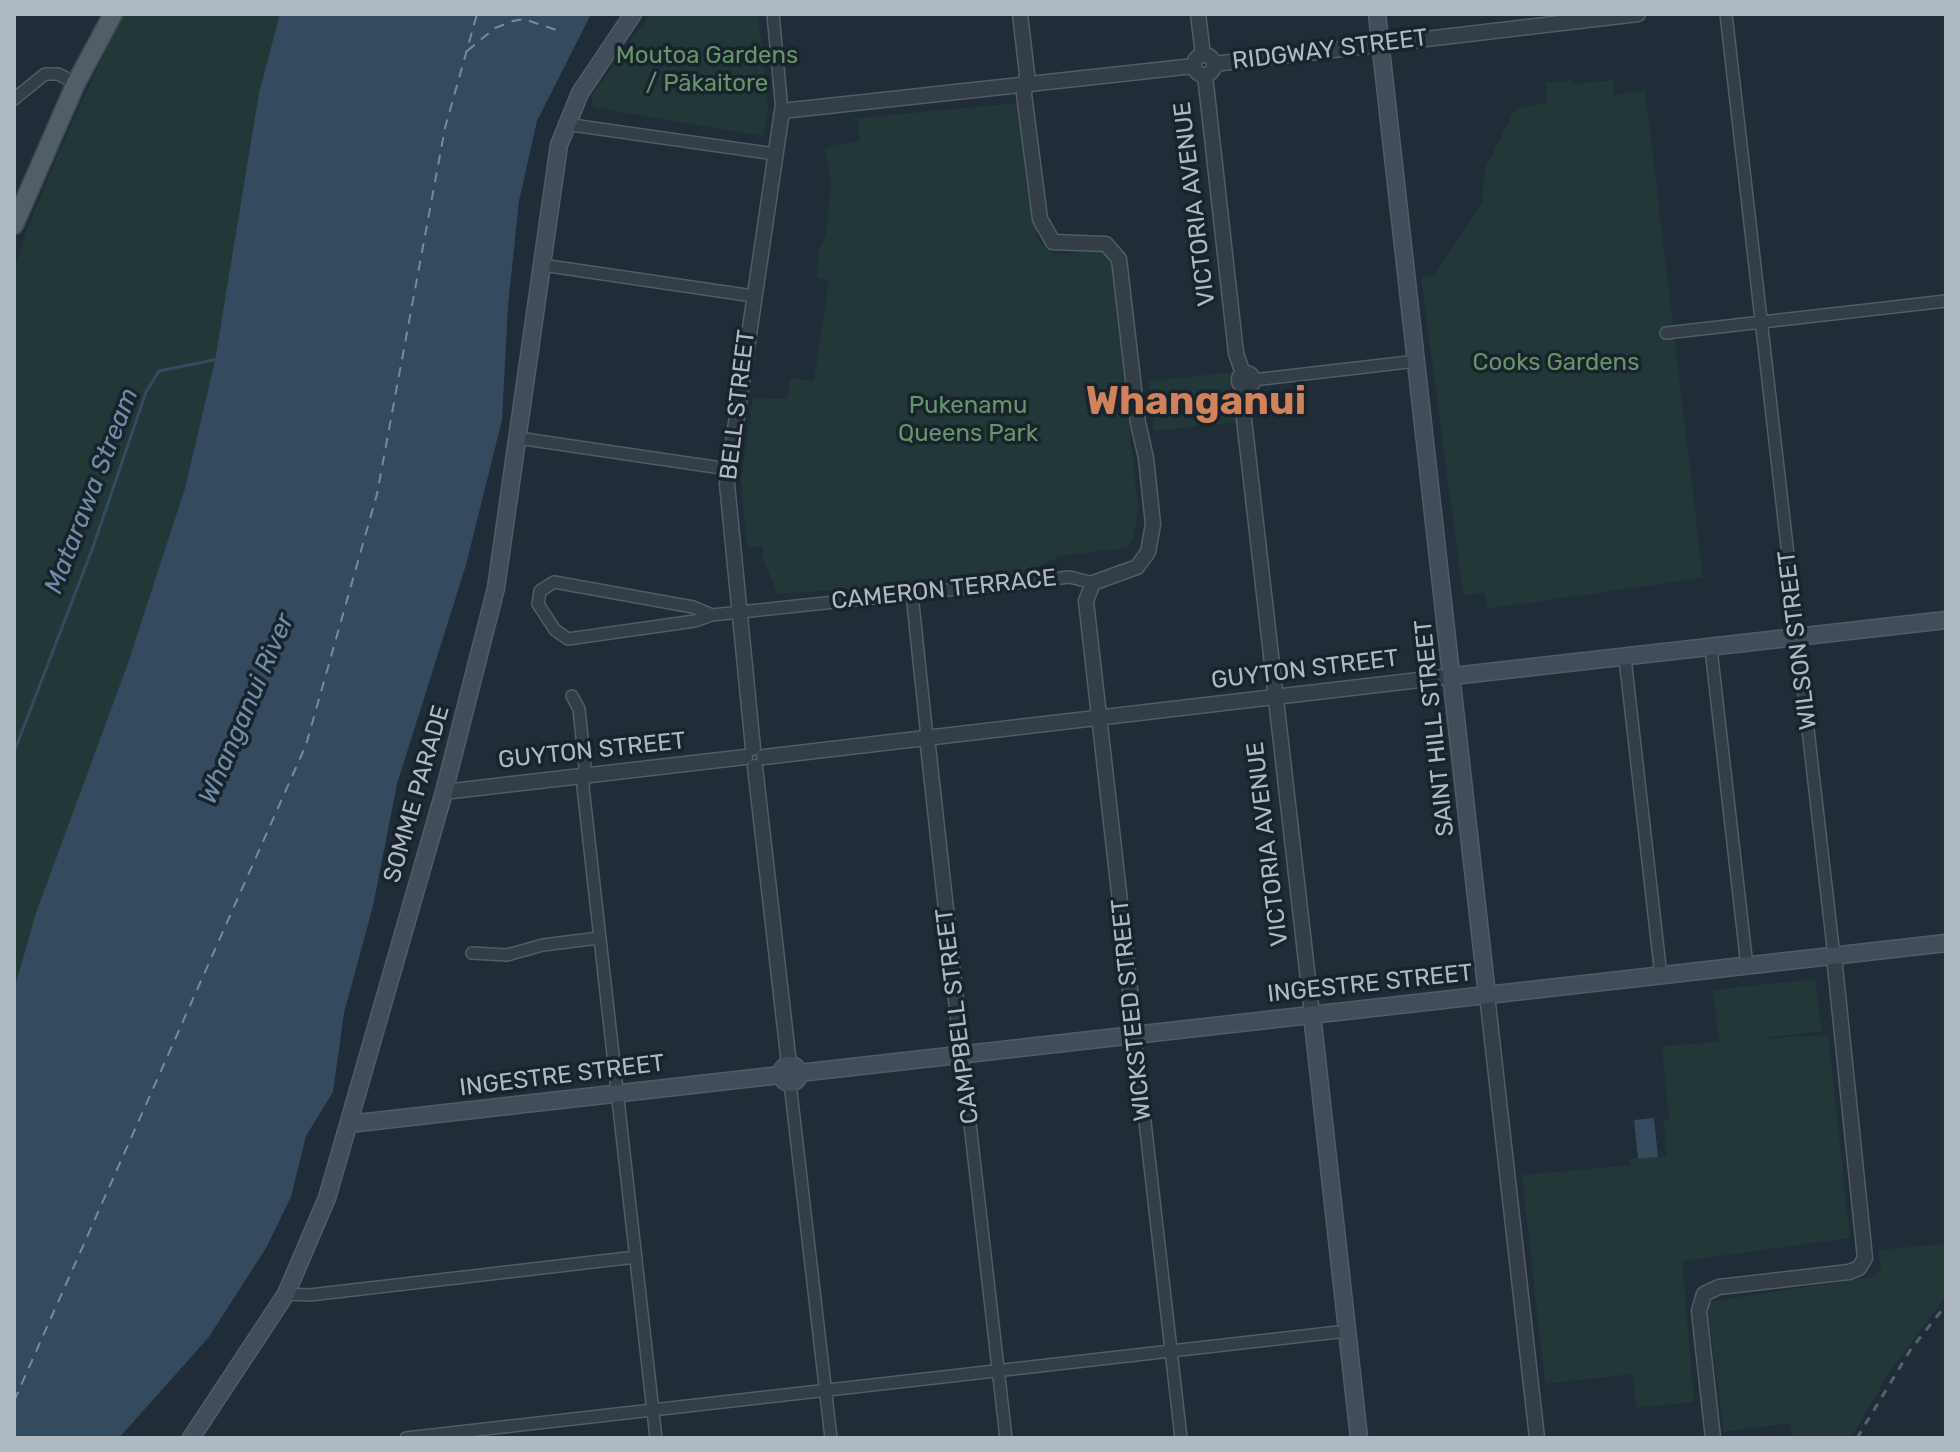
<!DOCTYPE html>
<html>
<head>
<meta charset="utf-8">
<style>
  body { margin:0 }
  #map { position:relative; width:1960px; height:1452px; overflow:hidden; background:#202c37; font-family:Rubik,sans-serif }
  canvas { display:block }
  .frame { position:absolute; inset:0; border:16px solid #aeb9c4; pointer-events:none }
</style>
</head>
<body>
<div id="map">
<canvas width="1960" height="1452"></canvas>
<div class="frame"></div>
</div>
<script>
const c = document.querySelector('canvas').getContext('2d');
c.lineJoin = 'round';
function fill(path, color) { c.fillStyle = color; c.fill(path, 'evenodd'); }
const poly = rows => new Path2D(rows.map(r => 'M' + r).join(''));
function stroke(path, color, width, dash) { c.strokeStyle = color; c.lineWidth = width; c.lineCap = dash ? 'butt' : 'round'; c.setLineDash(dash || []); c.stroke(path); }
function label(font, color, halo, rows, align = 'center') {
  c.font = font + ' Rubik,sans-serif'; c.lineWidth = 7; c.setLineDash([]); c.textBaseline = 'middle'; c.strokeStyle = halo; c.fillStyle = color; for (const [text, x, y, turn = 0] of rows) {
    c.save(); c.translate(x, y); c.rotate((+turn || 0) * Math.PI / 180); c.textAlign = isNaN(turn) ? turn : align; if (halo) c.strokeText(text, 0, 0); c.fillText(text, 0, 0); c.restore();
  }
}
fill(poly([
  [122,14,284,14,257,107,215,360,185,488,14,1020,14,271,25,234,59,152],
  [650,14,758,14,768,107,763,136,593,107,592,95],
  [1572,80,1573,84,1613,80,1614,95,1645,90,1703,578,1487,609,1485,593,1463,595,1421,277,1434,275,1482,203,1485,169,1515,109,1547,102,1546,83],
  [1019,103,1026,185,1038,240,1055,255,1098,250,1107,255,1113,265,1138,509,1133,540,1126,548,1060,556,1024,574,1002,578,778,594,763,560,763,546,747,548,741,482,753,398,787,399,790,378,814,381,829,280,817,277,819,250,826,235,831,182,825,150,833,145,860,142,857,118],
  [1233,372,1238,422,1154,431,1149,381],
  [1815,979,1822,1031,1758,1039,1828,1035,1850,1238,1682,1261,1694,1402,1636,1408,1633,1374,1545,1384,1522,1175,1630,1165,1630,1159,1666,1156,1664,1120,1669,1120,1662,1046,1719,1042,1713,990],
  [1941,1244,1946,1248,1946,1296,1889,1373,1851,1438,1793,1438,1790,1423,1724,1432,1707,1307,1711,1301,1874,1277,1881,1269,1878,1250]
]), '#223838');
fill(poly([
  [280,14,591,14,537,121,519,201,508,306,502,420,466,565,397,784,373,906,344,1013,333,1092,306,1136,291,1197,266,1248,209,1337,119,1438,14,1438,14,990,36,913,127,666,185,488,215,360,259,93],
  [1654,1118,1658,1157,1638,1159,1634,1120]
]), '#344a5e');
stroke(poly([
  [14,752,93,547,146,392,159,371,218,359]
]), '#344a5e', 3);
stroke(poly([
  [467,51,495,28,513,21,524,19,562,32],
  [14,1401,306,745,377,494,445,128,477,14]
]), '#6f8da8', 2, [10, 8]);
const minor = poly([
  [773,14,782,111],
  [1726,14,1834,956],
  [14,99,45,74,58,74,76,83],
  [565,124,775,154],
  [542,265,753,296],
  [1666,333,1946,301],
  [1253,380,1417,361],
  [518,438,728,469],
  [554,582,693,607,712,615,695,621,568,639,555,630,538,604,540,591,554,582],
  [912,594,927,737],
  [712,615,1070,577,1093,583],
  [1711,649,1747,966],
  [1625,658,1661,976],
  [572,696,579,709,585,766,583,787,656,1438],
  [472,953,507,955,543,945,599,938],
  [1135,1034,1181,1438],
  [962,1054,1006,1438],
  [790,1083,831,1438],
  [286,1294,310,1295,636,1257],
  [406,1438,1347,1331]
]);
const tertiary = poly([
  [1020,14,1027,74,1024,94,1040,219,1053,242,1106,244,1119,259,1138,423,1146,458,1153,524,1148,552,1137,567,1093,583,1086,601,1135,1034],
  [1198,14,1203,55],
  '1194 65a10 10 0 1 1 20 0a10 10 0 1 1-20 0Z',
  [1214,64,1638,14],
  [1205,75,1236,353,1243,374],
  '1239 380a7 7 0 1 1 14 0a7 7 0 1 1-14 0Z',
  [1245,387,1243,410,1312,1014],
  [927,737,962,1054],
  [753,748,727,484,782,111,1194,66],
  [764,757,1453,676],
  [755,767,789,1064],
  [444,792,745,757],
  [1487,995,1537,1438],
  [1713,1438,1699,1311,1704,1294,1719,1287,1849,1272,1859,1268,1865,1258,1834,956]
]);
const secondary = poly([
  [1377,14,1487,995],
  [1453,676,1946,620],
  [1312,1014,1359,1438],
  '781 1074a9 9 0 1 1 18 0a9 9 0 1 1-18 0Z',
  [799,1073,1946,943],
  [349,1124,780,1075],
  [191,1438,286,1294,327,1198,444,792,496,588,559,145,580,93,633,14]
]);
const primary = poly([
  [14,225,76,83,113,14]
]);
stroke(minor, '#515c65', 14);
stroke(tertiary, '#515c65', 17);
stroke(secondary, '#515c65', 19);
stroke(primary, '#3d4751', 21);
stroke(minor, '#333e47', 11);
stroke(tertiary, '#333e47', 14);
stroke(secondary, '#414d5a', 16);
stroke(primary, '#515d67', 18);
stroke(poly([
  [1857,1438,1911,1349,1946,1305]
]), '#55626e', 3, [8, 8]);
label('24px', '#aeb9c4', '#19232c', [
  ["RIDGWAY STREET",1330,50,-7],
  ["VICTORIA AVENUE",1195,204,-97],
  ["BELL STREET",738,405,-83],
  ["CAMERON TERRACE",944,590,-6],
  ["WILSON STREET",1798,640,-97],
  ["GUYTON STREET",1305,670,-7],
  ["SAINT HILL STREET",1435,728,-96],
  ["GUYTON STREET",592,751,-6],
  ["SOMME PARADE",417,794,-74],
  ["VICTORIA AVENUE",1268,844,-97],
  ["INGESTRE STREET",1370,984,-6],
  ["WICKSTEED STREET",1132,1010,-96],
  ["CAMPBELL STREET",958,1016,-97],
  ["INGESTRE STREET",562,1076,-7]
]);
label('24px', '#66946b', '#19232c', [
  ["Moutoa Gardens",707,56],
  ["/ Pākaitore",707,84],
  ["Cooks Gardens",1556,363],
  ["Pukenamu",968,406],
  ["Queens Park",968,434]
]);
label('italic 26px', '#6f8da8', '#19232c', [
  ["Matarawa Stream",92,491,-69],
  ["Whanganui River",247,709,-67]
]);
label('bold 40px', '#d1825b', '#19232c', [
  ["Whanganui",1196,402]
]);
</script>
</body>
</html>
